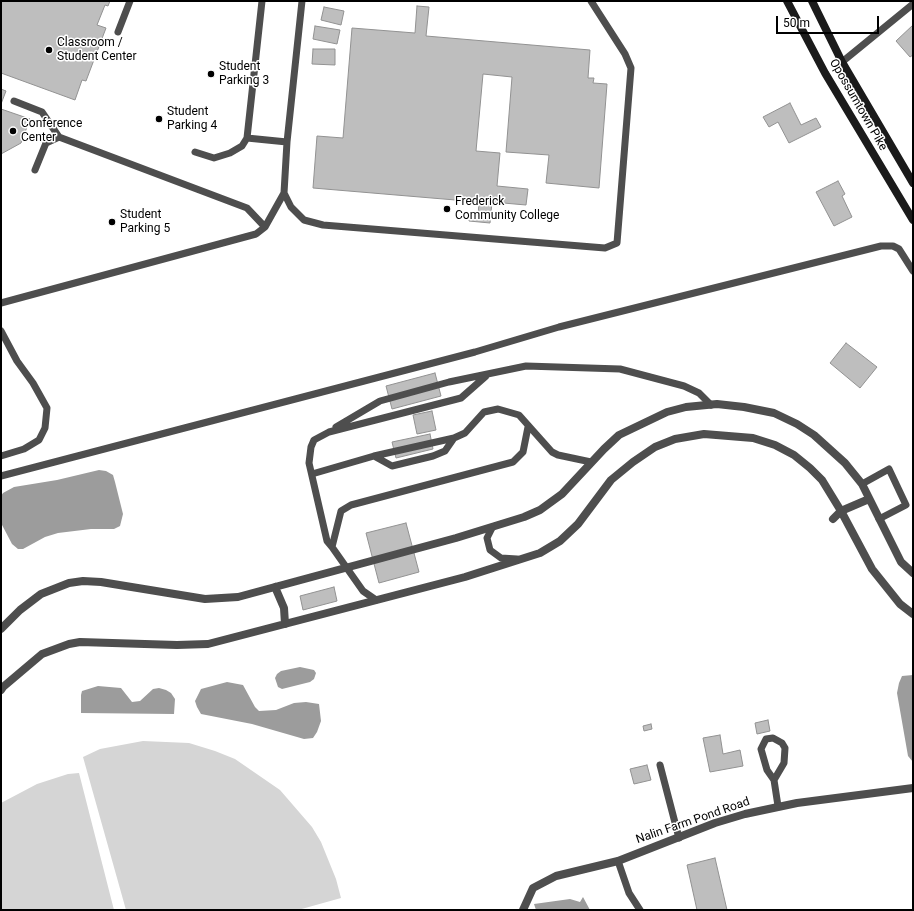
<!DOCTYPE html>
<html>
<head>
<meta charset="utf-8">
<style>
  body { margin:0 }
  #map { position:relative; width:914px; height:911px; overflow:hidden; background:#fff; font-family:Roboto,sans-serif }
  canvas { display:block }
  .frame { position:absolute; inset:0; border:2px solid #000; pointer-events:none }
  .scale { position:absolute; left:776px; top:16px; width:103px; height:18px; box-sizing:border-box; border:2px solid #000; border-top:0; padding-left:5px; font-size:12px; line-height:14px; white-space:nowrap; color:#000; -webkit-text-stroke:3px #fff; paint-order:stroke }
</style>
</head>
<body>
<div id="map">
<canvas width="914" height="911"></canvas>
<div class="frame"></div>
<div class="scale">50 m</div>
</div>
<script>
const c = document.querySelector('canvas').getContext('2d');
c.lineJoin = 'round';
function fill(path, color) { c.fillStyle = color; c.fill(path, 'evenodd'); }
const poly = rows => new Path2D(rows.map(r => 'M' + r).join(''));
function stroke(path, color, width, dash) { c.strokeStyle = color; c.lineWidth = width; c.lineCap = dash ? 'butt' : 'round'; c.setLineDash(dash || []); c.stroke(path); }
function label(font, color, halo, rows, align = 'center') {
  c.font = font + ' Roboto,sans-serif'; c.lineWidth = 3; c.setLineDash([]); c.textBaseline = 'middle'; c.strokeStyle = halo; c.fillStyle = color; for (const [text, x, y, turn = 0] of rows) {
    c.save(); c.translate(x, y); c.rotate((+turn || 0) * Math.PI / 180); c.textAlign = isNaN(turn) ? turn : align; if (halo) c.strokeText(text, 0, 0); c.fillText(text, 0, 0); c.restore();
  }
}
fill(poly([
  [143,741,189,743,215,751,235,759,280,790,312,827,321,842,336,879,341,898,298,910,126,910,83,757,100,749],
  [79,773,114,910,1,910,1,803,37,784,68,774]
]), '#d5d5d5');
fill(poly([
  [99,470,106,471,113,475,115,482,123,514,120,526,114,529,91,529,58,533,45,537,23,549,18,549,12,544,1,523,1,496,3,493,14,487,57,480],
  [300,667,314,670,316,673,314,679,310,682,282,689,278,687,275,678,277,674,281,671],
  [913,675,913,762,908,756,897,693,899,683,902,676],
  [227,682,243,685,255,707,259,711,276,710,294,703,306,702,319,704,321,721,317,732,313,738,304,739,252,724,201,714,197,707,195,701,201,689],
  [98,686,121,688,132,702,140,701,153,689,159,688,166,690,171,693,175,699,174,714,81,713,81,695,82,691],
  [583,897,590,910,536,910,534,904,570,899,580,902]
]), '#9c9c9c');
const building = poly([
  [1,1,110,1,108,6,105,5,97,25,106,28,86,81,82,80,75,100,1,73,1,1],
  [417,6,429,7,426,36,590,50,588,78,594,78,593,83,607,84,599,188,546,183,549,155,506,152,512,77,483,74,476,151,500,153,497,186,528,189,526,205,492,202,490,223,469,221,470,215,478,216,479,202,313,188,317,136,343,138,352,28,415,33,417,6],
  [324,7,344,11,341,25,321,20,324,7],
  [913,25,913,55,910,57,896,41,913,25],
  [315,26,340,30,337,44,313,39,315,26],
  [313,49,335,49,335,65,312,64,313,49],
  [1,89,6,91,1,104,1,89],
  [790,103,801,125,816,118,821,127,789,143,778,122,769,127,763,117,790,103],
  [1,109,30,119,21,143,1,154,1,109],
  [838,181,845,194,842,196,852,217,834,226,816,192,838,181],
  [846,343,877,367,860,388,830,363,846,343],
  [435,373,441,396,392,409,386,386,435,373],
  [432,411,436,430,417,434,413,415,432,411],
  [430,434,433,449,396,458,392,442,430,434],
  [406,523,419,572,379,583,366,533,406,523],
  [334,587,337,601,303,610,300,596,334,587],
  [768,720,770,731,757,734,755,723,768,720],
  [651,724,652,729,644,731,643,726,651,724],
  [720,735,723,754,740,750,743,766,710,772,703,738,720,735],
  [647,765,651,780,634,784,630,769,647,765],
  [715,858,727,910,697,910,687,865,715,858]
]);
fill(building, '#bebebe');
stroke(building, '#929292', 1);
stroke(poly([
  [118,32,130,1],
  [842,62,913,4],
  [14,101,42,112,59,137,247,208,265,227],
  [247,138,287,142],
  [195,152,214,158,230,153,242,146,247,138,262,1],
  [35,170,46,143,59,137],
  [284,193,291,207,304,220,323,225,605,248,617,243,631,68,625,54,591,1],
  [1,303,256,234,265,227,284,193,287,142,302,1],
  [1,331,17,361,33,383,47,408,45,428,39,440,24,449,1,456],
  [486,376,461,398,329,432,314,440,311,447,309,463,327,541,332,547,341,511,351,505,513,462,523,452,528,427],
  [336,427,380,401,449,382,526,366,620,369,684,386,699,393,711,405],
  [374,456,454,438],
  [312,474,374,456,392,466,433,456,445,451,454,438,465,433,484,412,498,409,519,415,552,452,558,455,591,462],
  [1,476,475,352,559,327,881,246,893,246,899,249,913,271],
  [862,484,889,469,906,505,879,519],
  [492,528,487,538,490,550,501,558,517,559],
  [332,547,363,591,376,600],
  [660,765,679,838],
  [774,780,767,770,761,749,766,739,773,738,782,743,785,748,784,763,774,780,778,806],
  [618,861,629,893,640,910]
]), '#4e4e4e', 7);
stroke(poly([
  [833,519,841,511,869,499],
  [275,587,284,608,285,624],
  [1,629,20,610,41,594,69,583,83,581,101,582,205,599,238,597,456,538,524,517,540,510,562,494,604,449,619,435,667,412,686,407,717,404,744,407,774,413,797,424,814,435,845,463,862,484,901,562,913,573],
  [1,690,3,687,42,654,69,644,80,642,177,645,208,644,465,577,540,553,560,541,578,524,611,480,633,462,655,447,675,439,704,434,753,438,775,445,794,455,810,468,822,480,841,511,872,569,900,604,913,614],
  [523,910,533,888,556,876,618,861,715,823,745,814,797,803,913,788]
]), '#4e4e4e', 8);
stroke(poly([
  [787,1,825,73,913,220],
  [812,1,842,62,913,183]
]), '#1b1b1b', 8);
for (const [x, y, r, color] of [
  [49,50,4,"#000"],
  [211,74,4,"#000"],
  [159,119,4,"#000"],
  [13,131,4,"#000"],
  [447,209,4,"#000"],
  [112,222,4,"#000"]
]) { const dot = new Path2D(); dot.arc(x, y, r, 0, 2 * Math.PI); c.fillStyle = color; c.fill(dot); stroke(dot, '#fff', 1.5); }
label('12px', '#000', '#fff', [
  ["Classroom /",57,43],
  ["Student Center",57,57],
  ["Student",219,67],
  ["Parking 3",219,81],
  ["Student",167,112],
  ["Parking 4",167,126],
  ["Conference",21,124],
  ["Center",21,138],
  ["Frederick",455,202],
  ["Community College",455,216],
  ["Student",120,215],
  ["Parking 5",120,229]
], 'left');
label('12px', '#000', '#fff', [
  ["Opossumtown Pike",858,105,60],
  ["Nalin Farm Pond Road",693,821,-19]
]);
</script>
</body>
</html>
